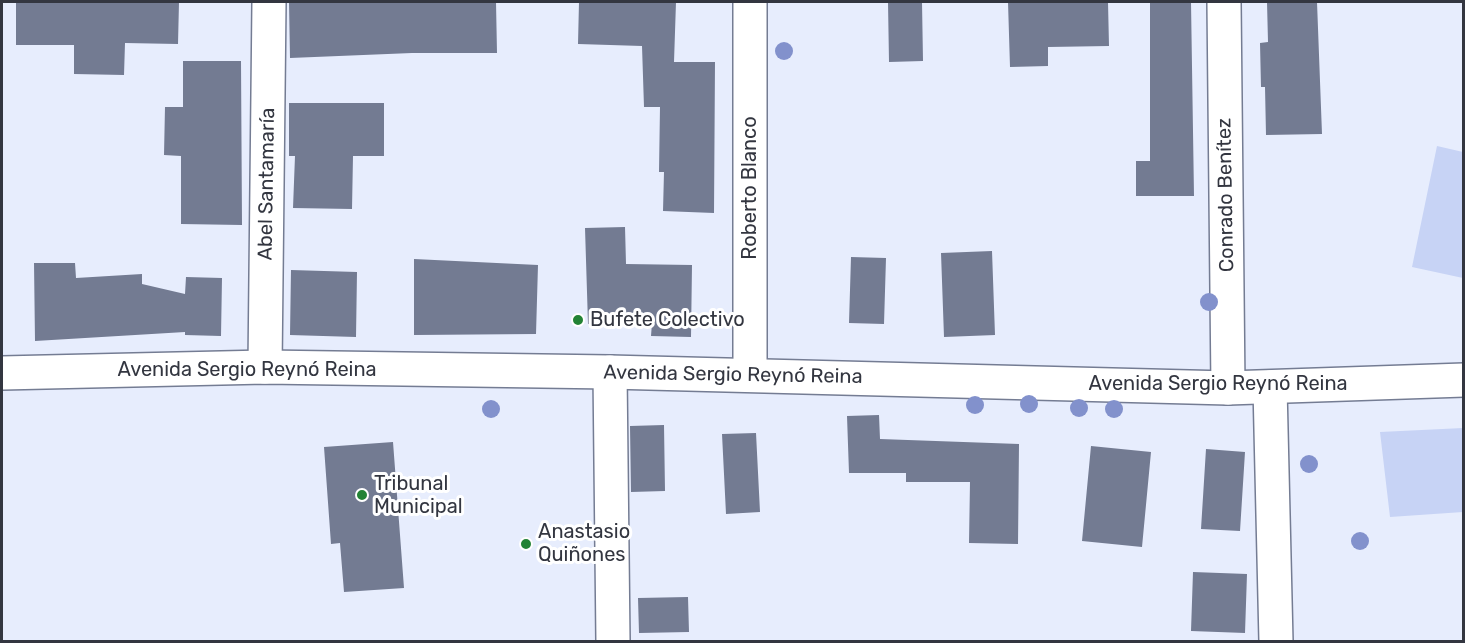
<!DOCTYPE html>
<html>
<head>
<meta charset="utf-8">
<style>
  body { margin:0 }
  #map { position:relative; width:1465px; height:643px; overflow:hidden; background:#e7edfd; font-family:Rubik,sans-serif }
  canvas { display:block }
  .frame { position:absolute; inset:0; border:3px solid #333640; pointer-events:none }
</style>
</head>
<body>
<div id="map">
<canvas width="1465" height="643"></canvas>
<div class="frame"></div>
</div>
<script>
const c = document.querySelector('canvas').getContext('2d');
c.lineJoin = 'round';
function fill(path, color) { c.fillStyle = color; c.fill(path, 'evenodd'); }
const poly = rows => new Path2D(rows.map(r => 'M' + r).join(''));
function stroke(path, color, width, dash) { c.strokeStyle = color; c.lineWidth = width; c.lineCap = dash ? 'butt' : 'round'; c.setLineDash(dash || []); c.stroke(path); }
function label(font, color, halo, rows, align = 'center') {
  c.font = font + ' Rubik,sans-serif'; c.lineWidth = 6; c.setLineDash([]); c.textBaseline = 'middle'; c.strokeStyle = halo; c.fillStyle = color; for (const [text, x, y, turn = 0] of rows) {
    c.save(); c.translate(x, y); c.rotate((+turn || 0) * Math.PI / 180); c.textAlign = isNaN(turn) ? turn : align; if (halo) c.strokeText(text, 0, 0); c.fillText(text, 0, 0); c.restore();
  }
}
fill(poly([
  [1437,146,1463,152,1463,278,1412,267],
  [1463,428,1463,512,1390,517,1380,432]
]), '#c7d3f5');
fill(poly([
  [16,2,179,2,178,44,125,43,124,75,74,74,74,45,16,45],
  [289,2,496,2,497,53,412,53,290,58],
  [579,2,676,2,674,62,715,62,714,213,663,211,664,172,659,172,660,107,644,107,642,46,578,44],
  [888,2,922,2,923,61,889,62],
  [1008,2,1108,2,1109,46,1048,47,1048,66,1010,67],
  [1150,2,1191,2,1194,196,1136,196,1136,161,1150,161],
  [1267,2,1317,2,1322,134,1266,135,1265,87,1261,87,1260,43,1268,42],
  [183,61,241,61,242,225,181,224,181,156,164,155,165,107,183,107],
  [289,103,384,103,384,156,353,156,352,209,293,208,295,156,289,156],
  [625,227,626,264,692,265,691,337,651,336,652,323,588,324,585,228],
  [992,251,995,335,944,337,941,253],
  [851,257,886,258,884,324,849,323],
  [414,259,538,265,536,334,414,335],
  [34,263,75,263,76,278,142,274,142,284,185,294,186,277,222,278,221,336,185,335,185,332,35,341],
  [291,270,357,272,356,337,290,335],
  [879,415,880,439,1019,444,1018,544,969,543,970,482,906,482,906,473,849,473,847,416],
  [664,425,665,491,631,492,630,426],
  [756,433,760,512,726,514,722,434],
  [393,442,404,588,344,592,340,543,331,544,324,447],
  [1091,446,1151,452,1142,547,1082,541],
  [1206,449,1245,452,1240,531,1201,529],
  [1193,572,1247,574,1245,633,1191,631],
  [688,597,689,632,639,633,638,598]
]), '#737b92');
const minor = poly([
  [750,2,750,375],
  [1224,2,1228,388],
  [265,367,269,2],
  [610,372,613,642],
  [1270,387,1276,642]
]);
const major = poly([
  [2,373,265,367,610,372,1228,388,1464,380]
]);
stroke(minor, '#747c93', 36);
stroke(major, '#747c93', 36);
stroke(minor, '#fff', 33);
stroke(major, '#fff', 33);
c.fillStyle = '#8291cc';
for (const [x, y] of [
  [784,51],
  [1209,302],
  [1029,404],
  [975,405],
  [1079,408],
  [491,409],
  [1114,409],
  [1309,464],
  [1360,541]
]) { c.beginPath(); c.arc(x, y, 9, 0, 2 * Math.PI); c.fill(); }
for (const [x, y, r, color] of [
  [578,320,6,"#238335"],
  [362,495,6,"#238335"],
  [526,544,6,"#238335"]
]) { const dot = new Path2D(); dot.arc(x, y, r, 0, 2 * Math.PI); c.fillStyle = color; c.fill(dot); stroke(dot, '#fff', 2); }
label('20px', '#333640', '#fff', [
  ["Abel Santamaría",267,184,-89],
  ["Roberto Blanco",750,188,-90],
  ["Conrado Benítez",1226,195,-91],
  ["Avenida Sergio Reynó Reina",247,370],
  ["Avenida Sergio Reynó Reina",733,375,1],
  ["Avenida Sergio Reynó Reina",1218,384]
]);
label('20px', '#333640', '#fff', [
  ["Bufete Colectivo",590,320],
  ["Tribunal",374,484],
  ["Municipal",374,507],
  ["Anastasio",538,532],
  ["Quiñones",538,555]
], 'left');
</script>
</body>
</html>
